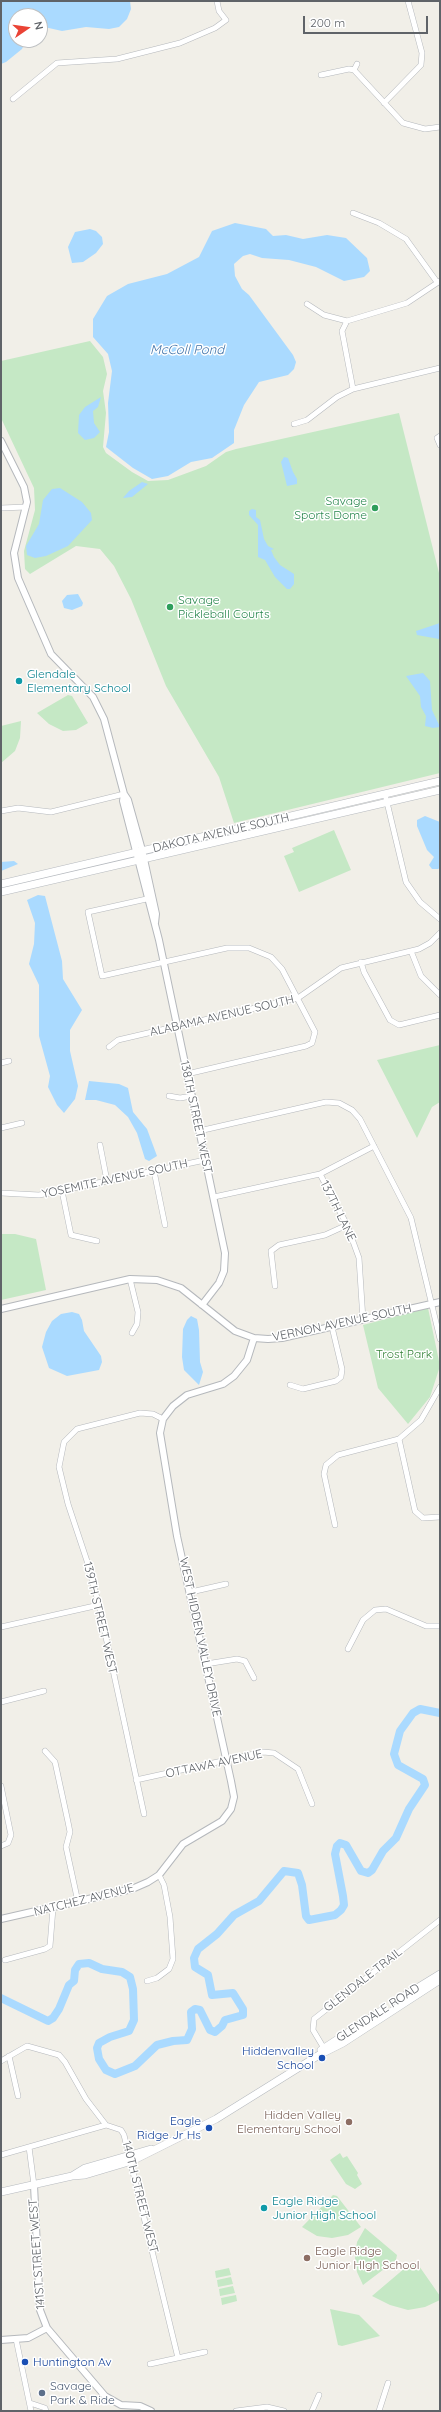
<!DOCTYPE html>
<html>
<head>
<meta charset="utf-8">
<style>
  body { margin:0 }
  #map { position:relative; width:441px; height:2412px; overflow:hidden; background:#f1efe8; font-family:Quicksand,sans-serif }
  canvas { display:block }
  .frame { position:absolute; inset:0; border:2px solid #5f6368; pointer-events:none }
  .north { position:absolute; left:8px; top:8px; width:40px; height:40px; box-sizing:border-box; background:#fff; border:1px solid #bfc1c3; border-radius:50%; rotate:77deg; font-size:11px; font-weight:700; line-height:16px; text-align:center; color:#5f6368 }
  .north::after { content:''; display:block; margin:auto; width:14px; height:18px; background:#ea4335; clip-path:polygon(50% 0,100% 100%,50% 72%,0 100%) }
  .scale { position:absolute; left:303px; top:16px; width:125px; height:18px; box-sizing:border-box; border:2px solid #5f6368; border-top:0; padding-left:5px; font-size:12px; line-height:14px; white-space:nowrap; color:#5f6368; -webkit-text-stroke:3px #fff; paint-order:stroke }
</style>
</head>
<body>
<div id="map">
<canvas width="441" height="2412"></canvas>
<div class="frame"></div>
<div class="north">N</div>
<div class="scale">200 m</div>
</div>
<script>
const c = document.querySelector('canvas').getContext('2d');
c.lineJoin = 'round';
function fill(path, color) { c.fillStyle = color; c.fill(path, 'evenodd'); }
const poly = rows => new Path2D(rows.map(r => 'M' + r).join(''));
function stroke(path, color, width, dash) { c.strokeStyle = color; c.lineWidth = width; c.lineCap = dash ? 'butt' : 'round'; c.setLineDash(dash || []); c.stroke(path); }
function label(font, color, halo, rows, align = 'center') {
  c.font = font + ' Quicksand,sans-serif'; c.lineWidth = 3; c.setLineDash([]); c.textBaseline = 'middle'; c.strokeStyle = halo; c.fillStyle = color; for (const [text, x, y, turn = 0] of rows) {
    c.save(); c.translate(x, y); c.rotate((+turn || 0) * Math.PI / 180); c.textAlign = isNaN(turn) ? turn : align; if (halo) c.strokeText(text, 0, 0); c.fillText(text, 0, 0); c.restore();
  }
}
fill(poly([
  [90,341,103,357,107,374,103,391,106,413,103,447,106,453,132,472,148,481,168,480,206,466,226,452,236,449,399,413,440,577,440,773,234,823,219,777,166,686,131,599,114,566,100,549,76,546,30,574,25,569,24,551,35,510,34,488,1,418,1,361],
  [68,695,72,696,88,723,76,730,63,731,49,724,37,713],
  [21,721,20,738,15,751,1,763,1,726],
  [334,830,351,870,299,892,284,856,294,852,292,848],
  [440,1045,440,1102,432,1107,417,1138,377,1060],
  [1,1234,15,1234,36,1239,46,1290,1,1300],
  [428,1308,440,1366,430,1397,408,1424,378,1388,363,1325],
  [340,2153,343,2158,347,2156,358,2173,357,2175,362,2184,355,2189,346,2184,330,2160],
  [333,2195,337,2196,361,2227,348,2235,332,2238,317,2236,302,2227],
  [365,2228,397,2255,396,2260,363,2285,357,2272,355,2258,357,2242],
  [412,2262,417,2263,440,2296,440,2300,425,2307,408,2310,390,2305,372,2296],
  [229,2268,231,2275,216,2278,215,2271],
  [231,2277,233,2284,218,2287,217,2280],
  [233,2286,235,2293,220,2296,219,2289],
  [236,2295,237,2301,222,2305,221,2298],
  [330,2309,359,2315,380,2336,342,2346,338,2345]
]), '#c5e8c5');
fill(poly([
  [1,1,130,1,131,9,127,19,119,27,109,29,86,27,62,31,40,26,40,16,16,16,16,40,26,40,22,49,6,62,1,64],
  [235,223,266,229,273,236,286,235,303,239,327,235,346,238,367,258,370,271,364,277,344,281,316,267,289,260,262,258,250,254,243,256,234,264,235,276,242,289,249,295,293,355,296,362,294,369,288,375,259,382,244,405,234,430,234,443,212,458,191,462,168,476,152,479,133,468,106,447,109,432,108,403,112,371,108,354,93,337,93,319,107,296,128,284,167,274,199,257,212,231],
  [90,229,96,231,102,237,103,244,96,253,83,262,72,263,68,247,75,232],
  [101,397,98,407,93,411,94,423,100,432,94,438,85,440,78,433,79,415,85,407],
  [284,457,288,458,293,472,297,479,297,484,287,486,281,462],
  [142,482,148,484,132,497,123,498,129,491],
  [60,488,82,502,91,513,92,520,68,546,46,556,35,558,27,555,26,546,39,524,43,500,52,489],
  [252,509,256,510,256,517,260,520,264,539,268,546,274,549,271,550,274,557,280,565,294,574,294,584,290,589,287,589,275,577,265,560,258,557,258,525,249,515,249,511],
  [78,594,83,603,82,606,72,610,64,608,62,601,67,595],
  [440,623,439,639,417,635,416,631],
  [423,673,430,681,432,710,440,727,433,728,425,726,426,716,421,707,420,696,406,676],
  [425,816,440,822,440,868,438,869,432,869,429,865,434,857,427,850,417,826,417,820],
  [14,861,18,864,1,871,1,862],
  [38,895,45,896,62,961,63,979,82,1010,70,1030,70,1051,78,1086,75,1099,64,1113,57,1105,48,1087,50,1076,39,1036,39,985,29,964,34,944,35,923,27,900],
  [89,1081,119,1084,128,1088,133,1112,147,1129,157,1156,149,1161,145,1159,137,1133,128,1117,115,1105,96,1100,85,1100],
  [72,1312,79,1314,82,1320,84,1331,101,1356,102,1362,99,1370,67,1376,49,1368,42,1347,46,1332,52,1321,61,1314],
  [191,1316,197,1319,199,1330,200,1362,203,1372,199,1385,184,1370,182,1357,183,1329,187,1320]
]), '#aadaff');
stroke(poly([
  [1,1998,48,2021,53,2018,59,2009,69,1985,74,1981,75,1970,79,1964,89,1963,102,1969,122,1972,130,1977,133,1989,134,2020,129,2031,110,2037,99,2043,97,2048,99,2059,106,2070,115,2074,135,2066,157,2045,173,2041,187,2040,192,2029,191,2012,195,2009,200,2010,210,2030,215,2032,222,2026,225,2020,243,2015,243,2009,233,1993,212,1995,208,1975,195,1967,194,1958,198,1949,217,1934,234,1915,259,1901,284,1871,298,1873,302,1885,306,1916,309,1920,335,1915,341,1910,344,1905,343,1896,335,1854,337,1846,340,1843,346,1845,361,1871,368,1873,372,1870,383,1851,396,1838,409,1809,425,1785,423,1779,398,1765,394,1754,400,1731,413,1713,420,1709,440,1713]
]), '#aadaff', 8);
const minor = poly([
  [354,70,357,64],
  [321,75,349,69,354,70,403,123,425,129,440,127],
  [13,99,57,63,117,59,180,43,215,28,226,20,219,11,217,1],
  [384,103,421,65,422,53,408,1],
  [353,213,379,223,406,239,437,282],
  [307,304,324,315,347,321],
  [353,389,342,331,347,321,407,303,440,281],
  [294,424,307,420,337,397,353,389,440,368],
  [440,436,437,438,440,445],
  [1,508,26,507],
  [385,794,406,882,420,902,440,919],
  [1,811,18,808,51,812,124,794],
  [151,898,88,912,102,976,227,948,249,948,271,957,282,969,315,1032,312,1043,306,1046,187,1074],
  [411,951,421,976,440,995],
  [361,962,364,972,390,1020,399,1025,440,1015],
  [109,1047,118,1040,298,998,341,968,419,949,430,943,440,933],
  [1,1063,9,1061],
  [169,1096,180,1098,192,1096],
  [1,1128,22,1123],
  [199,1131,326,1102,339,1103,352,1110,360,1119,411,1218,440,1339],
  [100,1145,107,1181],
  [154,1171,165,1225],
  [320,1174,347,1225,359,1258,363,1320],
  [62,1191,71,1235,97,1241],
  [1,1193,39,1195,55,1192,205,1160],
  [214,1197,320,1174,374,1146],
  [130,1279,138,1312,137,1324,132,1333],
  [275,1286,271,1251,279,1245,325,1235,347,1225],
  [290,1385,303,1389,336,1381,341,1377,342,1369,332,1327],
  [440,1387,421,1420,399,1439,415,1511,423,1518,440,1517],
  [335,1525,324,1474,326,1465,338,1455,399,1439],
  [191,1592,226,1584],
  [1,1627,99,1605],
  [348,1649,363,1620,375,1610,386,1609,426,1626,440,1626],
  [206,1664,237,1659,245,1661,254,1678],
  [1,1702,44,1691],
  [45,1751,55,1762,68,1822,70,1832,66,1847,78,1902],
  [136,1780,263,1752,274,1753,298,1769,312,1804],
  [1,1786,11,1835,8,1843,1,1846],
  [144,1814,99,1605,87,1561,68,1504,59,1467,64,1442,77,1429,140,1413,153,1414,163,1419],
  [5,1960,45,1949,50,1946,53,1908],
  [147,1981,157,1978,169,1969,173,1959,170,1917,164,1885,159,1875],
  [325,2050,313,2030,314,2019,440,1920],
  [9,2056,18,2096],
  [1,2061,27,2046,59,2055,65,2062,86,2099,106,2125,121,2130,124,2135,178,2358],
  [29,2147,34,2185],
  [1,2155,106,2125],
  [16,2339,31,2411],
  [150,2364,205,2352],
  [30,2403,45,2408,46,2411],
  [236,2411,267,2407,284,2411],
  [312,2411,319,2395],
  [379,2411,388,2383]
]);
const tertiary = poly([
  [1,441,24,487,27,502,14,553,18,578,51,654,93,697,104,719,124,794,128,800,142,850,156,914,155,923],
  [124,794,123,801,159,940,225,1253,224,1271,219,1283,202,1305],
  [1,1309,130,1279,157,1280,181,1288,235,1331,254,1338,268,1339,282,1338,440,1302],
  [1,1919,132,1889,148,1882,159,1875,183,1844,222,1821,231,1809,234,1797,231,1781,177,1536,160,1433,163,1419,173,1406,187,1395,223,1384,234,1376,247,1360,254,1338],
  [34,2185,40,2310,47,2328,105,2396,121,2405,140,2406,151,2411],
  [1,2340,28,2338,47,2328]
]);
const secondary = poly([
  [1,884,440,781],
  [1,892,440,790],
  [396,2001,440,1974],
  [321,2050,381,2011],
  [151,2149,85,2168,72,2176,85,2175,132,2161,216,2119,319,2055,343,2043,440,1980],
  [1,2192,72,2176]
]);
stroke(minor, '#b5b8bc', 6);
stroke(tertiary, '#b5b8bc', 8);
stroke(secondary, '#b6babf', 8);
stroke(minor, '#fff', 5);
stroke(tertiary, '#fff', 6);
stroke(secondary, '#fff', 7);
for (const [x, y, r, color] of [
  [375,508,4,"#2e9e5b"],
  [170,607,4,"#2e9e5b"],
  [19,681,4,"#0f9aa8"],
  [322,2058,4,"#1a4fb4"],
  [349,2122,4,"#8d6e63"],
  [209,2128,4,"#1a4fb4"],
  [264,2208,4,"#0f9aa8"],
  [307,2258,4,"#8d6e63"],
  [25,2362,4,"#1a4fb4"],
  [42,2393,4,"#5c6f8a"]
]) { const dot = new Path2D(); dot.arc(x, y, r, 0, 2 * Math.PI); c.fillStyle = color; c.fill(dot); stroke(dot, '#fff', 1.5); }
label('12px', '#27864d', '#fff', [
  ["Savage",367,501],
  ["Sports Dome",367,515],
  ["Savage",178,600,"left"],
  ["Pickleball Courts",178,614,"left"]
], 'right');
label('12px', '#0d838f', '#fff', [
  ["Glendale",27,674],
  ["Elementary School",27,688],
  ["Eagle Ridge",272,2201],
  ["Junior High School",272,2215]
], 'left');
label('12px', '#5f6368', '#fff', [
  ["DAKOTA AVENUE SOUTH",221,833,-13],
  ["ALABAMA AVENUE SOUTH",222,1016,-13],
  ["138TH STREET WEST",196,1117,78],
  ["YOSEMITE AVENUE SOUTH",115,1179,-12],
  ["137TH LANE",338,1211,64],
  ["VERNON AVENUE SOUTH",342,1323,-12],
  ["139TH STREET WEST",100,1618,77],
  ["WEST HIDDEN VALLEY DRIVE",200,1637,78],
  ["OTTAWA AVENUE",214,1764,-12],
  ["NATCHEZ AVENUE",84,1900,-14],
  ["GLENDALE TRAIL",363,1980,-38],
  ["GLENDALE ROAD",378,2013,-33],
  ["140TH STREET WEST",140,2197,76],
  ["141ST STREET WEST",37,2254,-94]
]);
label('12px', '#348238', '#fff', [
  ["Trost Park",404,1354]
]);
label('12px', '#164399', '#fff', [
  ["Hiddenvalley",314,2051],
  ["School",314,2065],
  ["Eagle",201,2121],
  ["Ridge Jr Hs",201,2135],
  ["Huntington Av",33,2362,"left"]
], 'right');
label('12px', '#785e54', '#fff', [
  ["Hidden Valley",341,2115],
  ["Elementary School",341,2129],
  ["Eagle Ridge",315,2251,"left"],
  ["Junior HIgh School",315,2265,"left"]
], 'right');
label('12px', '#4e5e75', '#fff', [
  ["Savage",50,2386],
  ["Park & Ride",50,2400]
], 'left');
label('italic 13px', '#4174aa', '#fff', [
  ["McColl Pond",187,350]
]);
</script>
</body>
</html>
